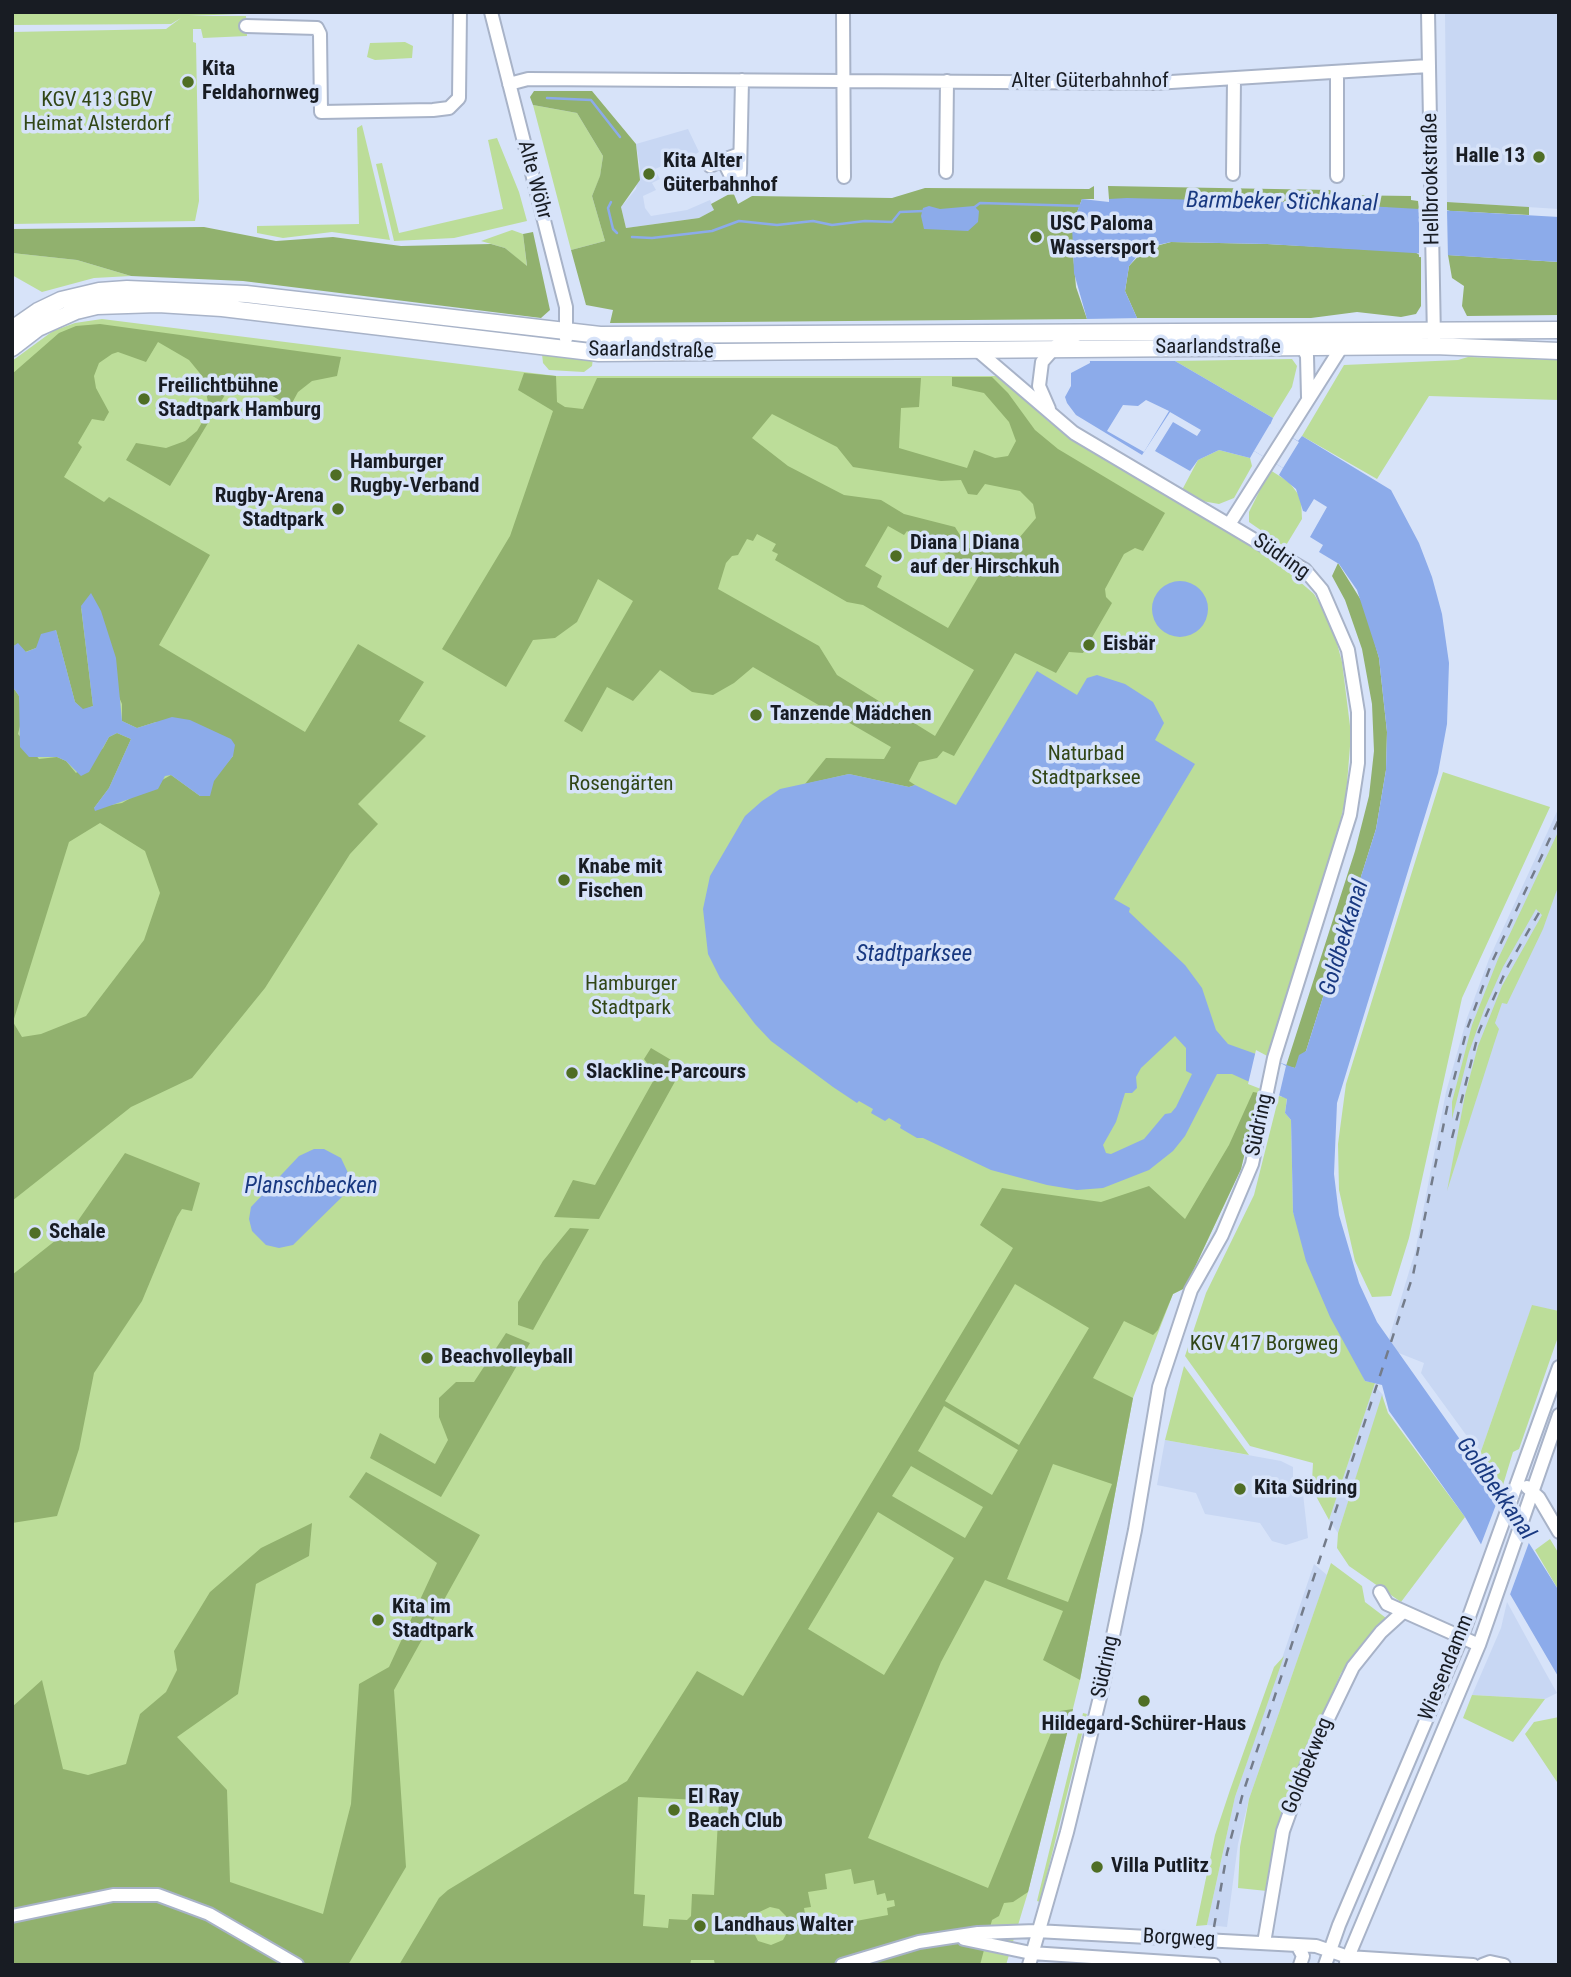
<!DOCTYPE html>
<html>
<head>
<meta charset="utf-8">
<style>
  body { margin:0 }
  #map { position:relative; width:1571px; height:1977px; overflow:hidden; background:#d7e3f9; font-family:"Roboto Condensed",sans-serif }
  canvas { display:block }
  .frame { position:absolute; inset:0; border:14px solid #181c23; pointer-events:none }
</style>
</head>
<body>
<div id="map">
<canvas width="1571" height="1977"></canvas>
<div class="frame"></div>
</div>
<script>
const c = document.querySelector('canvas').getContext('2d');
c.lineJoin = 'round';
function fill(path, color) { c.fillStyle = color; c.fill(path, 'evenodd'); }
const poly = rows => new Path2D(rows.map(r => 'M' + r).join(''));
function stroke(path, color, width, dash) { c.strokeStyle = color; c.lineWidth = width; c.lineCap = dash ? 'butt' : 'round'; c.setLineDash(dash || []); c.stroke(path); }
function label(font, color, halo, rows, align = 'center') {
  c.font = font + ' "Roboto Condensed",sans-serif'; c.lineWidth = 7; c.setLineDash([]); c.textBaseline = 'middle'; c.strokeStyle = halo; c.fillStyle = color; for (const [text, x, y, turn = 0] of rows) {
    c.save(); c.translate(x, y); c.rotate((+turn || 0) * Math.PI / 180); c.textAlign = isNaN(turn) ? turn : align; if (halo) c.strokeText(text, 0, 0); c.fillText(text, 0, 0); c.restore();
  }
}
fill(poly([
  [1445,12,1559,12,1559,209,1447,202],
  [688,129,699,152,670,169,667,164,655,169,660,179,652,183,656,190,643,196,645,208,651,216,687,210,710,200,714,210,699,218,626,228,621,207,636,189,640,167,636,144],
  [1559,807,1559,1311,1532,1306,1480,1454,1421,1373,1424,1363,1386,1348,1415,1252,1446,1092,1467,1018,1489,959],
  [1374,1385,1383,1395,1338,1533,1329,1520],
  [1165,1440,1281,1461,1293,1467,1293,1482,1302,1485,1308,1538,1286,1545,1272,1541,1260,1523,1205,1514,1196,1493,1157,1485],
  [1314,1564,1327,1575,1249,1799,1238,1844,1227,1927,1207,1925,1235,1797],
  [1507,1602,1543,1668,1557,1693,1545,1699,1472,1695,1501,1628]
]), '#c8d7f3');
fill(poly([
  [12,12,288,12,189,16,246,16,247,36,203,38,201,29,193,29,193,42,196,43,199,201,195,221,12,224,12,32,166,29,181,18,171,24,12,25],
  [405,42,413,46,412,58,375,60,367,57,370,43],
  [533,105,577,113,603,156,600,177,592,196,605,241,571,250],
  [362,125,390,240,332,232,283,238,257,233,257,226,359,224,357,128],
  [497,138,519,192,527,221,454,238,394,241,376,164,382,163,399,233,503,209,488,140],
  [512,230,523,234,527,267,505,248,481,241],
  [12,253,77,260,131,276,94,278,42,292,12,275],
  [102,319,556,376,999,376,1048,421,1121,469,1175,501,1179,499,1276,558,1276,561,1314,594,1332,625,1342,662,1351,734,1346,796,1339,827,1266,1063,1241,1169,1185,1288,1173,1294,1133,1398,1080,1680,1028,1892,1006,1965,12,1965,12,361,53,331,75,323],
  [1048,338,1044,343,603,347,603,340],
  [542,354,593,358,592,366,584,372,549,370,543,363],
  [1468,357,1559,360,1559,400,1429,396,1377,479,1302,436,1344,365,1458,360],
  [1292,359,1297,366,1292,387,1273,418,1175,361],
  [1219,450,1250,458,1252,466,1234,498,1219,504,1202,501,1182,490,1198,460],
  [1270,470,1289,482,1301,498,1302,519,1285,547,1249,522,1249,512],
  [1443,772,1550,807,1462,998,1409,1238,1391,1296,1372,1297,1355,1261,1339,1190,1338,1144,1346,1084],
  [1559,830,1559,884,1543,929,1507,1004,1502,1003,1495,1023,1499,1029,1494,1044,1447,1191,1465,1095,1478,1046,1502,986,1542,915,1536,909,1503,967,1484,1010,1469,1052,1452,1119,1452,1102,1472,1025,1498,959],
  [1279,1096,1287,1098,1285,1113,1291,1120,1293,1212,1365,1381,1375,1383,1329,1520,1317,1498,1312,1481,1313,1463,1250,1446,1185,1356,1206,1293,1254,1195],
  [1532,1305,1559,1311,1559,1334,1519,1449,1513,1452,1503,1485,1480,1454],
  [1184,1366,1249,1455,1165,1440],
  [1382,1395,1388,1413,1465,1517,1401,1602,1349,1566,1337,1548,1338,1533],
  [1550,1539,1559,1554,1559,1591,1535,1550],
  [1331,1563,1362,1586,1365,1602,1386,1618,1341,1673,1320,1721,1288,1796,1267,1891,1238,1888,1240,1847,1249,1799],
  [1284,1656,1235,1797,1207,1925,1196,1926,1215,1835,1230,1790,1274,1667],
  [1472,1695,1545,1699,1513,1742,1463,1718],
  [1083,1713,1087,1714,1040,1902,1037,1901],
  [1559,1717,1559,1785,1525,1734,1534,1722]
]), '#bcdd99');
fill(poly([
  [534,91,592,91,636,144,640,180,621,207,626,228,699,218,714,210,711,204,733,192,738,204,752,196,892,198,925,188,1089,189,1094,186,1094,199,1082,199,1076,215,1073,254,1076,287,1087,319,610,323,613,310,586,305,571,250,605,241,592,196,600,176,603,156,577,113,533,105,530,97],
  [1108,186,1330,190,1335,195,1411,196,1411,200,1418,201,1419,210,1314,203,1109,199],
  [1447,202,1529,207,1529,215,1450,211,1447,210],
  [204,227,276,241,333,237,401,246,491,244,505,248,527,266,523,234,533,232,550,310,541,318,243,281,131,276,77,260,12,253,12,229],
  [1171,242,1267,244,1415,252,1421,256,1421,306,1416,314,1401,317,1357,312,1311,318,1137,318,1125,291,1129,266,1145,249],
  [1448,255,1559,262,1559,315,1467,316,1462,306,1464,286,1452,278],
  [100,324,341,357,337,376,312,381,298,392,292,403,286,404,237,375,170,486,126,460,136,443,166,448,185,441,197,431,204,419,208,402,203,377,189,360,158,342,146,362,118,352,112,354,99,363,94,376,96,388,109,412,104,421,92,419,78,443,82,447,64,477,104,502,109,497,210,555,159,645,305,732,358,644,424,682,399,721,426,736,358,804,378,824,350,854,265,988,192,1078,131,1107,12,1201,12,686,19,696,22,718,18,734,39,759,57,757,66,761,76,773,103,748,109,737,117,733,131,739,109,788,94,808,122,803,171,775,200,796,233,756,156,722,137,728,122,721,122,704,81,607,93,706,83,710,75,702,56,630,36,648,25,652,18,644,12,647,12,374,59,333,76,326],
  [100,823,145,851,160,893,144,940,86,1016,41,1034,22,1037,13,1022,69,842],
  [524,373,556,376,557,402,565,407,583,409,597,378,921,378,919,407,901,408,899,448,967,468,974,450,995,458,1008,456,1016,441,1009,422,984,393,952,386,952,377,992,377,1008,393,1035,430,1058,449,1165,513,1143,551,1135,548,1124,554,1105,589,1106,597,1112,603,1083,653,1069,652,1056,673,1015,653,954,756,943,751,937,758,919,762,909,781,915,785,909,787,849,774,805,784,826,758,884,759,891,747,753,667,734,683,713,695,692,692,660,670,633,701,607,687,582,732,564,721,633,601,598,579,577,622,555,638,533,640,506,687,442,649,510,536,553,411,518,390],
  [772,414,837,447,853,467,941,481,961,480,968,494,977,495,985,484,1020,491,1033,504,1036,518,1008,551,968,548,955,527,904,514,881,500,844,495,788,466,752,438],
  [888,526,904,535,907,531,980,574,948,628,877,587,882,576,865,566],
  [757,534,776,544,772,551,778,554,775,560,847,602,863,605,974,670,935,736,837,675,819,646,718,589,726,563,732,556,738,555,747,539,753,541],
  [1338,563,1364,605,1379,658,1387,732,1386,770,1376,829,1306,1051,1295,1068,1286,1066,1355,851,1369,796,1374,751,1372,704,1362,649,1345,600,1332,576],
  [651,1048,683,1067,599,1219,554,1217,573,1180,595,1185,656,1076,644,1059],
  [1253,1092,1259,1093,1241,1169,1185,1288,1173,1294,1158,1330,1153,1335,1124,1321,1093,1378,1133,1398,1080,1680,1043,1660,1063,1611,985,1580,941,1662,868,1838,988,1888,1060,1711,1073,1709,1028,1892,1013,1902,1004,1903,999,1916,992,1920,980,1965,715,1965,714,1960,691,1960,690,1965,399,1965,439,1898,448,1890,627,1781,697,1671,743,1696,1013,1248,980,1225,1002,1188,1101,1202,1149,1186,1185,1219,1229,1145],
  [1015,1284,1089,1328,1019,1445,945,1401],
  [944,1406,1018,1450,992,1495,918,1451],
  [1053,1464,1112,1484,1068,1602,1007,1579],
  [911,1466,983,1507,965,1538,892,1496],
  [878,1512,954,1558,884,1675,808,1629],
  [638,1797,719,1801,714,1895,692,1894,691,1916,687,1920,669,1919,668,1928,643,1926,645,1895,634,1894],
  [851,1869,854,1884,874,1880,877,1895,885,1893,887,1901,894,1900,895,1906,887,1908,888,1915,808,1930,804,1908,811,1907,808,1892,827,1889,825,1874],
  [770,1907,779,1909,786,1916,789,1929,783,1940,771,1945,758,1941,751,1927,755,1914],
  [125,1153,200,1183,192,1211,182,1209,177,1217,142,1301,94,1373,79,1449,57,1516,12,1523,12,1275,75,1225],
  [570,1228,589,1229,533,1330,518,1325,518,1302,543,1261],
  [506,1333,530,1343,441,1497,370,1458,380,1433,435,1464,448,1440,439,1417,439,1398,456,1382,474,1382],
  [366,1472,480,1535,394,1690,406,1867,348,1965,12,1965,12,1707,42,1680,63,1769,88,1775,126,1764,140,1714,166,1692,177,1670,174,1651,210,1592,261,1548,312,1523,309,1556,256,1584,238,1694,177,1737,227,1790,230,1882,323,1914,351,1804,359,1684,389,1667,437,1563,349,1497]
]), '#91b16e');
fill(poly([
  [1127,198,1314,203,1559,217,1559,262,1267,244,1171,242,1153,246,1137,256,1129,266,1125,291,1137,318,1175,361,1273,418,1270,425,1298,441,1302,436,1391,490,1419,543,1432,577,1442,614,1449,663,1447,724,1438,773,1337,1103,1334,1174,1339,1215,1359,1283,1377,1322,1495,1489,1559,1591,1559,1678,1465,1517,1389,1411,1382,1385,1365,1381,1330,1317,1306,1261,1293,1212,1291,1120,1285,1113,1287,1099,1232,1074,1217,1074,1185,1136,1173,1151,1149,1170,1103,1188,1077,1190,1047,1185,991,1170,923,1138,917,1138,900,1128,901,1125,889,1118,885,1121,871,1113,873,1109,859,1101,857,1103,833,1087,771,1041,755,1024,720,978,708,954,703,909,710,876,745,816,762,801,780,789,849,774,909,787,915,785,956,805,1037,671,1077,695,1087,678,1097,675,1125,684,1153,702,1164,723,1155,740,1195,764,1114,899,1130,908,1129,912,1185,965,1202,988,1216,1030,1228,1044,1295,1068,1299,1055,1306,1051,1376,829,1386,770,1387,732,1379,658,1357,590,1339,564,1319,552,1323,545,1310,537,1327,507,1314,499,1306,512,1303,511,1296,489,1279,475,1283,468,1254,451,1250,458,1219,450,1198,460,1190,471,1155,451,1173,422,1197,436,1201,430,1170,412,1142,455,1076,415,1067,403,1065,397,1071,386,1071,373,1090,363,1087,319,1074,273,1072,225,1082,199,1109,202,1109,199],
  [1175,1036,1186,1048,1186,1071,1192,1074,1176,1107,1171,1113,1165,1114,1144,1139,1111,1154,1106,1153,1103,1145,1116,1122,1125,1093,1132,1093,1137,1088,1136,1077,1141,1068],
  [929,206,940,209,974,206,979,211,978,222,968,231,924,229,921,216,923,208],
  '1152 609a28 28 0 1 1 56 0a28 28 0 1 1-56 0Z',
  [91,593,101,611,116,658,122,721,137,728,172,717,190,720,231,739,235,745,233,756,214,781,210,796,200,796,171,775,165,776,158,789,95,811,94,808,109,788,131,739,117,733,109,737,89,772,81,776,66,761,57,757,29,757,20,747,19,696,12,686,12,647,18,643,26,652,36,648,41,634,56,630,75,702,83,709,93,706,81,606],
  [314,1149,324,1149,341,1158,349,1175,345,1194,293,1245,279,1248,266,1245,252,1231,249,1219,251,1207,299,1156]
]), '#8cabea');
fill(poly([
  [1419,210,1447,210,1448,259,1419,257],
  [1141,318,1170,353,1181,361,1087,361,1085,319],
  [1146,400,1169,411,1144,452,1107,431,1123,405,1138,406],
  [1270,424,1299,442,1283,468,1254,451],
  [1256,1050,1286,1066,1279,1096,1248,1084],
  [1500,1494,1531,1537,1508,1600,1480,1547]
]), '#d7e3f9');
stroke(poly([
  [547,98,591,100,620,137],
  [611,202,608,208,613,229,617,233],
  [972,209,980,203,1082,206],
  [632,237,652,238,712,231,739,221,777,225,813,221,832,225,865,221,892,222,900,212,924,211]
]), '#8cabea', 2.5);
const minor = poly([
  [491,12,566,307,566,339],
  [843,12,844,177],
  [1428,12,1434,339],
  [246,26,317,28,320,34,321,112,433,110,449,108,459,98,460,12],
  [509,84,528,79,1155,83,1429,66],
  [740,154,723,160,732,178,740,174,742,80],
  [710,166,723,160],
  [946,172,947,81],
  [1233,174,1234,79],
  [1337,176,1337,72],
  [1299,340,1307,356,1308,397],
  [977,350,1074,433,1305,570,1322,590,1348,650,1358,712,1358,763,1350,815,1274,1058,1252,1164,1222,1235,1191,1290,1159,1387,1135,1530,1101,1693,1067,1832,1029,1965],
  [1049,409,1039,386,1042,362,1057,345,1079,334],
  [1230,523,1341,348],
  [1527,1487,1539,1498,1559,1532],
  [1380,1592,1387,1604,1479,1645],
  [12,1916,113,1895,158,1895,209,1914,297,1965],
  [964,1939,1031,1953,1214,1965],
  [1264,1943,1283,1831,1310,1756,1353,1667,1381,1632,1403,1612],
  [1297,1945,1303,1956,1300,1965],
  [1346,1962,1479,1645,1559,1415],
  [842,1965,919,1942,978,1933,1036,1931,1316,1946,1348,1957,1473,1965],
  [1325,1965,1339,1925,1462,1636,1559,1367],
  [1482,1965,1490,1962,1504,1965]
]);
const major = poly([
  [12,329,38,311,61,300,99,291,127,289,246,294,600,335,1559,330],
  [12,348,38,328,76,311,97,306,158,304,222,308,599,353,1434,346,1559,351]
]);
stroke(minor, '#a8b3c8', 16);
stroke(major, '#a8b3c8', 19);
stroke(minor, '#fff', 12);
stroke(major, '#fff', 16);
stroke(poly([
  [1452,1138,1479,1031,1508,966,1540,911],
  [1214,1927,1227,1853,1243,1793,1413,1275,1449,1098,1467,1029,1492,962,1559,819]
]), '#747c8a', 2.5, [9, 9]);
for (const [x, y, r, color] of [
  [188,82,7,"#4f6e25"],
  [1539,157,7,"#4f6e25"],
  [649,174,7,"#4f6e25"],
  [1036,237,7,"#4f6e25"],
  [144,399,7,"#4f6e25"],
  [336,475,7,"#4f6e25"],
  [338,509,7,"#4f6e25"],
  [896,556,7,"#4f6e25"],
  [1089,645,7,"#4f6e25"],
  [756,715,7,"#4f6e25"],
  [564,880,7,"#4f6e25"],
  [572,1073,7,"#4f6e25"],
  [35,1233,7,"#4f6e25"],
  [427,1358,7,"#4f6e25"],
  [1240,1489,7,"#4f6e25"],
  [378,1620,7,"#4f6e25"],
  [1144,1701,7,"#4f6e25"],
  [674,1810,7,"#4f6e25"],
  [1097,1867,7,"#4f6e25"],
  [700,1926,7,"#4f6e25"]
]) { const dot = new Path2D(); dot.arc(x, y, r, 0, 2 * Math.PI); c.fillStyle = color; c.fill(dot); stroke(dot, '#d7e3f9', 2.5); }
label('bold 21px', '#181c23', '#d7e3f9', [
  ["Kita",202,70],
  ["Feldahornweg",202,94],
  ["Halle 13",1525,157,"right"],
  ["Kita Alter",663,162],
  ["Güterbahnhof",663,186],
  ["USC Paloma",1050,225],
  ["Wassersport",1050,249],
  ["Freilichtbühne",158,387],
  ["Stadtpark Hamburg",158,411],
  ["Hamburger",350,463],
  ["Rugby-Verband",350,487],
  ["Rugby-Arena",324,497,"right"],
  ["Stadtpark",324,521,"right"],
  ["Diana | Diana",910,544],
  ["auf der Hirschkuh",910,568],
  ["Eisbär",1103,645],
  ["Tanzende Mädchen",770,715],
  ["Knabe mit",578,868],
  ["Fischen",578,892],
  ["Slackline-Parcours",586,1073],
  ["Schale",49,1233],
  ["Beachvolleyball",441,1358],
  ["Kita Südring",1254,1489],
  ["Kita im",392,1608],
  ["Stadtpark",392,1632],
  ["Hildegard-Schürer-Haus",1144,1725,"center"],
  ["El Ray",688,1798],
  ["Beach Club",688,1822],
  ["Villa Putlitz",1111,1867],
  ["Landhaus Walter",714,1926]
], 'left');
label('21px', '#181c23', '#d7e3f9', [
  ["Alter Güterbahnhof",1090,82],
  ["Hellbrookstraße",1432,179,-91],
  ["Alte Wöhr",534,180,75],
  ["Saarlandstraße",1218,348],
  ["Saarlandstraße",651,351,1],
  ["Südring",1281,557,35],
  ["Südring",1260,1125,-78],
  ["Südring",1106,1667,-78],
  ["Wiesendamm",1447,1668,-68],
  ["Goldbekweg",1308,1766,-68],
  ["Borgweg",1179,1939,3]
]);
label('21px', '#314616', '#d7e3f9', [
  ["KGV 413 GBV",97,101],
  ["Heimat Alsterdorf",97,125],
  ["Naturbad",1086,755],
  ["Stadtparksee",1086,779],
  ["Rosengärten",621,785],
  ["Hamburger",631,985],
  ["Stadtpark",631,1009],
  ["KGV 417 Borgweg",1264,1345]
]);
label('italic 23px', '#193981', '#d7e3f9', [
  ["Barmbeker Stichkanal",1282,203,1],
  ["Goldbekkanal",1345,938,-73],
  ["Stadtparksee",914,955],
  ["Planschbecken",311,1187],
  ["Goldbekkanal",1495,1489,55]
]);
</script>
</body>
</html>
